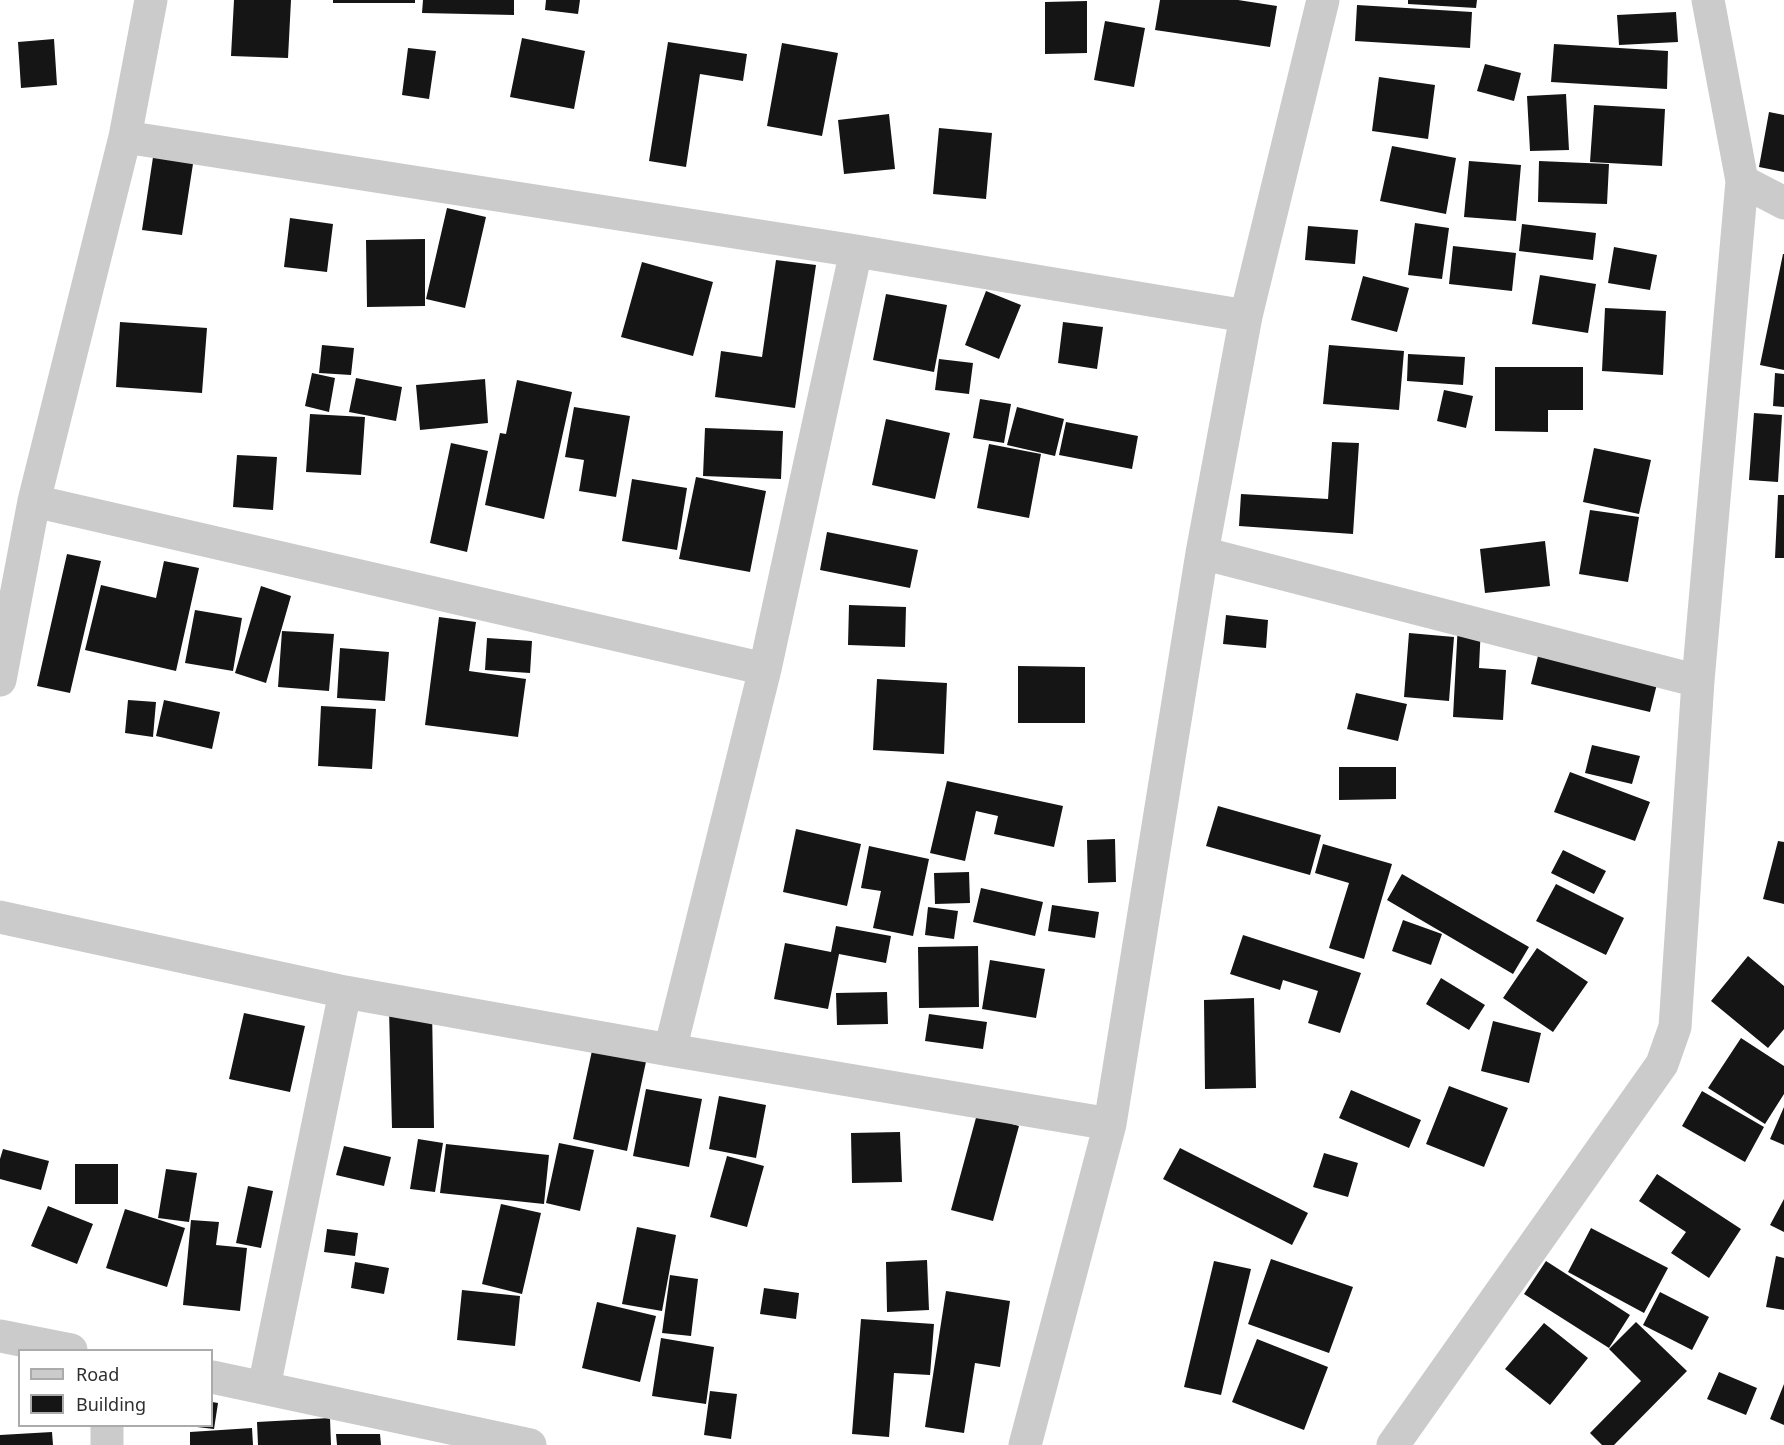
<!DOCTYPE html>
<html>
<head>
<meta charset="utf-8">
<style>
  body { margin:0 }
  #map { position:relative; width:1784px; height:1445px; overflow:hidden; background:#fff; font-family:"Noto Sans",sans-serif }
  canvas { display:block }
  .legend { position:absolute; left:18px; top:1349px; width:195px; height:78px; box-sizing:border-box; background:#fff; border:2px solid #ababab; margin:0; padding:8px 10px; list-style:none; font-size:18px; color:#2e2e2e }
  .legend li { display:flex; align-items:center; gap:12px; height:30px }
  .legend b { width:30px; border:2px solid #ababab }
</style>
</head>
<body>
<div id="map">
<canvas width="1784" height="1445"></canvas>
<ul class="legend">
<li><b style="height:8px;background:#cbcbcb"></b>Road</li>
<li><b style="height:16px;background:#151515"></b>Building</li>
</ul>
</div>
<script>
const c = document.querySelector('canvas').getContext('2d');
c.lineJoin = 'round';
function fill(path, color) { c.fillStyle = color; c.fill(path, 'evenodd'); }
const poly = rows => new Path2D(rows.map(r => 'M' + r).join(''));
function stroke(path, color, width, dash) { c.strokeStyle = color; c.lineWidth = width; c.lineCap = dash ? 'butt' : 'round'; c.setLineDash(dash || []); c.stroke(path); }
fill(poly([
  [234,0,291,0,288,58,231,56],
  [333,0,415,0,415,3,333,3],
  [423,0,514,0,514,15,422,13],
  [546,0,580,0,578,14,545,10],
  [1160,0,1238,0,1277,6,1270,47,1155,30],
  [1408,0,1477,0,1476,8,1408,4],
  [1087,1,1087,53,1045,54,1045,2],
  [1357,5,1472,12,1470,48,1355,41],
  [1676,12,1678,42,1619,45,1617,15],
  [1105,21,1145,28,1134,87,1094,80],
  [522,38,585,51,574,109,510,97],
  [54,39,57,85,21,88,18,42],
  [668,42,747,54,743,81,700,74,686,167,649,161],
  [782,43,838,53,822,136,767,126],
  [1554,44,1668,51,1667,89,1551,82],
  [408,48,436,51,429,99,402,95],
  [1485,64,1521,73,1514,101,1477,91],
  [1379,77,1435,85,1428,139,1372,131],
  [1566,94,1569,150,1530,151,1527,96],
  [1594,105,1665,109,1662,166,1590,162],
  [1769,112,1784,115,1784,172,1759,167],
  [889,114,895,169,844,174,838,120],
  [939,128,992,133,986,199,933,194],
  [155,144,195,151,182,235,142,230],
  [1392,146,1456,158,1446,214,1380,201],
  [1469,161,1521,165,1516,221,1464,217],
  [1539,161,1609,164,1607,204,1538,202],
  [447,208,486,217,465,308,426,299],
  [290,218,333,224,327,272,284,267],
  [1415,223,1449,228,1442,279,1408,275],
  [1522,224,1596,233,1593,260,1519,251],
  [1308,226,1358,230,1355,264,1305,260],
  [425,239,425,306,367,307,366,240],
  [1453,246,1516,253,1512,291,1449,284],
  [1614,247,1657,255,1650,290,1608,283],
  [1783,254,1784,254,1784,370,1760,365],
  [776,260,816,265,795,408,715,397,721,351,762,357],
  [642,262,713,282,693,356,621,337],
  [1540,275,1596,284,1588,333,1532,324],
  [1363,276,1409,288,1397,332,1351,320],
  [986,291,1021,305,999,359,965,345],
  [886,294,947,305,934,372,873,360],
  [1605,308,1666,311,1663,375,1602,371],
  [120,322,207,328,202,393,116,387],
  [1063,322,1103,327,1097,369,1058,363],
  [322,345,354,348,351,375,319,373],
  [1329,345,1404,351,1399,410,1323,404],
  [1408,354,1465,357,1463,385,1407,381],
  [939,359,973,363,969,394,935,390],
  [1495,367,1583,367,1583,410,1548,410,1548,432,1495,431],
  [312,373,335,378,329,412,305,406],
  [1775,373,1784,374,1784,407,1773,406],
  [356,378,402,387,396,421,349,412],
  [485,379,488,423,420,430,416,385],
  [517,380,572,392,544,519,485,505,500,433,506,434],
  [1444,390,1473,396,1466,428,1437,421],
  [980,399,1011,404,1004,443,973,438],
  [574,407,630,416,616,497,579,491,584,460,565,457],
  [1017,407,1064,419,1055,456,1007,445],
  [1754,413,1782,415,1778,482,1749,480],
  [310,414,365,417,361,475,306,472],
  [886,419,950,433,935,499,872,485],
  [1066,422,1138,436,1132,469,1059,455],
  [705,428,783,431,781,479,703,476],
  [1332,442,1359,443,1353,534,1239,526,1241,494,1328,499],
  [451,443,488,451,467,552,430,543],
  [989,444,1041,454,1029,518,977,508],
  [1594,448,1651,460,1639,514,1583,502],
  [237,455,277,457,273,510,233,507],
  [696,477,766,491,750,572,679,559],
  [632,479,687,488,677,550,622,541],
  [1778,495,1784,495,1784,558,1775,558],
  [1590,510,1639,517,1628,582,1579,574],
  [827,532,918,550,910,588,820,570],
  [1545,541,1550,586,1485,593,1480,549],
  [67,554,101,561,70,693,37,686],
  [164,561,199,568,176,671,85,650,101,585,156,598],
  [261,586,291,596,266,683,235,673],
  [849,605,906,607,905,647,848,645],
  [195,610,242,618,233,671,185,663],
  [1226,615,1268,620,1266,648,1223,644],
  [439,617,476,622,469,671,526,679,518,737,425,725],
  [1458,623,1481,625,1479,668,1506,670,1503,720,1453,717],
  [282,631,334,634,329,691,278,687],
  [1409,633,1454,637,1449,701,1404,697],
  [487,638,532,641,530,673,485,670],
  [1542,640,1661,668,1650,712,1531,684],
  [340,648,389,652,385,701,337,698],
  [1018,666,1085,667,1085,723,1018,723],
  [877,679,947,683,944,754,873,750],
  [1356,693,1407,704,1398,741,1347,729],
  [128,700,156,702,153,737,125,733],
  [164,700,220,712,212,749,156,736],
  [321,706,376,709,372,769,318,766],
  [1592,745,1640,756,1632,784,1585,773],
  [1339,767,1396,767,1396,799,1339,800],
  [1570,772,1650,802,1635,841,1554,812],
  [947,781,1063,806,1054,847,994,834,998,816,976,811,965,861,930,853],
  [1218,806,1321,835,1310,875,1206,846],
  [796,829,861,844,847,906,783,892],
  [1115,839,1116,882,1088,883,1087,840],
  [1778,841,1784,842,1784,904,1763,899],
  [1323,844,1392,864,1364,959,1329,948,1349,883,1315,873],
  [869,846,929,859,913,936,873,928,881,891,861,888],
  [1563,850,1606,871,1594,894,1551,873],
  [969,872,970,903,935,904,934,873],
  [1402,874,1529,947,1513,974,1387,900],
  [1556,884,1624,918,1606,955,1536,921],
  [981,888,1043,902,1035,936,973,922],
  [1052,905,1099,912,1095,938,1048,931],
  [928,907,958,911,954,939,925,935],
  [1403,920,1442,934,1431,965,1392,951],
  [836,926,891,936,886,963,839,954,828,1009,774,999,785,943,831,952],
  [1243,935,1361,973,1340,1033,1308,1023,1318,991,1283,980,1280,990,1230,974],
  [978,946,979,1007,919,1008,918,947],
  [1537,948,1588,982,1553,1032,1503,998],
  [1748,956,1784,986,1784,1029,1768,1048,1711,1001],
  [990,960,1045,969,1036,1018,982,1009],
  [1441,978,1485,1005,1469,1030,1426,1004],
  [887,992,888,1024,837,1025,836,993],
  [1254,998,1256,1088,1205,1089,1204,1000],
  [432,1008,434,1128,392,1128,389,1009],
  [244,1013,305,1026,290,1092,229,1079],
  [929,1014,987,1022,983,1049,925,1041],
  [1493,1021,1541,1033,1529,1083,1481,1071],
  [1741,1038,1784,1066,1784,1094,1765,1124,1708,1088],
  [593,1046,647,1057,627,1151,573,1139],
  [1449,1086,1508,1108,1484,1167,1426,1144],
  [646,1089,702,1099,689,1167,633,1156],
  [1351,1090,1421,1120,1409,1148,1339,1118],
  [1702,1091,1764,1127,1745,1162,1682,1126],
  [719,1096,766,1105,756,1158,709,1149],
  [1784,1107,1784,1145,1770,1139],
  [977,1114,1019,1126,993,1221,951,1210],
  [900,1132,902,1182,852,1183,851,1133],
  [418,1139,443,1143,435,1192,410,1189],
  [559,1143,594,1150,580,1211,546,1203],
  [446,1144,549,1155,544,1204,440,1193],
  [344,1146,391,1157,384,1186,336,1175],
  [1180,1148,1308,1213,1292,1245,1163,1179],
  [3,1149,49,1161,41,1190,0,1179,0,1159],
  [1324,1153,1358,1163,1348,1197,1313,1187],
  [727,1156,764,1166,747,1227,710,1217],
  [75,1164,118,1164,118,1204,75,1204],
  [166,1169,197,1173,189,1222,158,1218],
  [1657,1174,1741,1229,1709,1278,1671,1253,1686,1232,1639,1201],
  [248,1186,273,1191,261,1248,236,1243],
  [1784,1199,1784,1232,1770,1225],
  [501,1204,541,1213,522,1294,482,1284],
  [48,1206,93,1224,77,1264,31,1246],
  [125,1209,185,1228,167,1287,106,1268],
  [191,1220,219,1222,216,1245,247,1248,240,1311,183,1305],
  [637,1227,676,1235,662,1311,622,1304],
  [1591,1228,1668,1268,1644,1313,1568,1272],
  [327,1229,358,1233,355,1256,324,1252],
  [1776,1256,1784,1258,1784,1310,1766,1307],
  [1271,1259,1353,1287,1329,1353,1248,1324],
  [927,1260,929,1310,887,1312,886,1262],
  [1214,1261,1251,1269,1221,1395,1184,1387],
  [1546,1261,1630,1315,1609,1348,1524,1294],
  [355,1262,389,1268,384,1294,351,1288],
  [670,1275,698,1279,691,1336,662,1333],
  [764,1288,799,1293,796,1319,760,1314],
  [462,1290,520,1296,515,1346,457,1340],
  [946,1291,1010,1301,1000,1367,975,1363,964,1433,925,1427],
  [1660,1292,1709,1317,1692,1350,1643,1325],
  [597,1302,656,1316,640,1382,582,1368],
  [861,1319,934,1324,930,1375,894,1373,889,1437,852,1434],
  [1636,1322,1687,1371,1614,1445,1602,1445,1590,1433,1641,1381,1609,1349],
  [1544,1323,1588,1358,1550,1405,1505,1369],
  [661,1338,714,1347,706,1404,652,1396],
  [1257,1339,1328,1367,1304,1430,1232,1402],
  [1719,1372,1757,1388,1746,1415,1707,1399],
  [1784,1384,1784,1425,1770,1419],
  [710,1391,737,1394,731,1439,704,1435],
  [212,1402,218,1403,214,1429,197,1427,212,1426],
  [330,1418,331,1445,258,1445,257,1422],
  [252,1428,253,1445,190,1445,190,1432],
  [52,1432,53,1445,0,1445,0,1435],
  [336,1434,380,1434,381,1445,337,1445]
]), '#151515');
stroke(poly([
  [125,137,856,251,1246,316],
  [1742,181,1784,203],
  [34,501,765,669],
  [1202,553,1698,681],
  [0,680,34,501,125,137,151,0],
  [0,917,345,992,670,1050,1110,1124],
  [670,1050,765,669,856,251],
  [0,1336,71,1350],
  [212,1377,530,1445],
  [264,1387,345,992],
  [107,1426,107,1445],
  [1025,1445,1110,1124,1202,553,1246,316,1323,0],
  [1393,1445,1662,1064,1675,1027,1698,681,1742,181,1708,0]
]), '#cbcbcb', 33);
</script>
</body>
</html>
